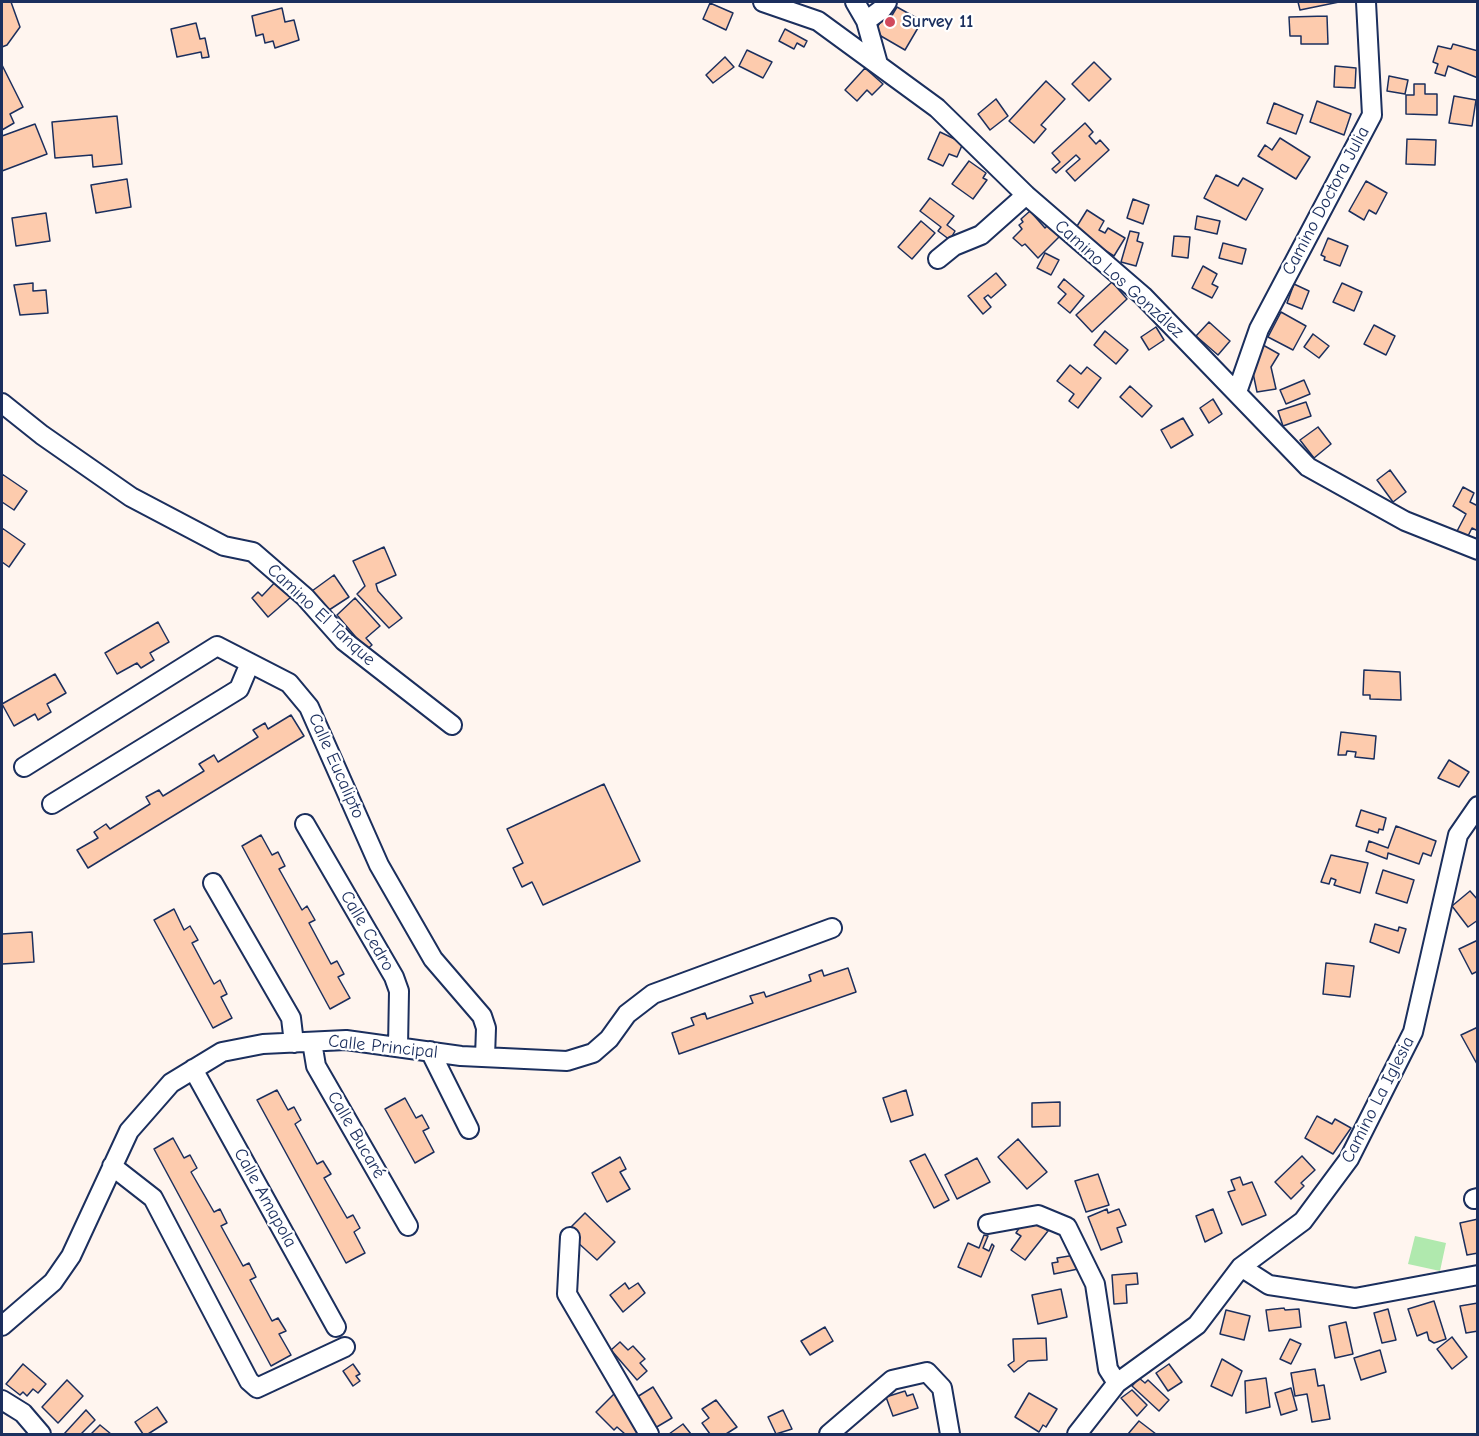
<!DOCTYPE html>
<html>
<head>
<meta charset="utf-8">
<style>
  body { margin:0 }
  #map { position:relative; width:1479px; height:1436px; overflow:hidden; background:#fff5ef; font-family:"Comic Neue",sans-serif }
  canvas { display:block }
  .frame { position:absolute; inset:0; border:3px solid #1b2f5e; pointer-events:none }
</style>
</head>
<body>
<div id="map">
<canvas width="1479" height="1436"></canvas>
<div class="frame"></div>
</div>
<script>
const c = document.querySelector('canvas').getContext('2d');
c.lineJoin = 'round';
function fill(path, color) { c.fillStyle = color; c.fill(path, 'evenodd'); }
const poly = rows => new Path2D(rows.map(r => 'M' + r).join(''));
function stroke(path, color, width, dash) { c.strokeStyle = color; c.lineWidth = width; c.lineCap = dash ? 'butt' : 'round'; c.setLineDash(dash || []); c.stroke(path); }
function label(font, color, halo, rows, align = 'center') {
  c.font = font + ' "Comic Neue",sans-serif'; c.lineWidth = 4.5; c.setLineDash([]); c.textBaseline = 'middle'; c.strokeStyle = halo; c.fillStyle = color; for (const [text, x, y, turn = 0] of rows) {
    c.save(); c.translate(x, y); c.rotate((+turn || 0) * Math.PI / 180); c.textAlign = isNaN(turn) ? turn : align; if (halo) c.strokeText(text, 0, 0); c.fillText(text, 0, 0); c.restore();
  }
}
fill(poly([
  [1415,1236,1446,1243,1440,1271,1408,1264]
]), '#b0e9ae');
const building = poly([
  [2,2,11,2,20,27,7,45,2,47,2,2],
  [1298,2,1339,2,1300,10,1298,2],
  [710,3,733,13,726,30,703,19,710,3],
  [897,7,922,21,905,50,874,32,883,18,888,22,897,7],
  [282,8,285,22,294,20,299,40,275,48,273,41,265,43,263,34,256,36,252,16,282,8],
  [1327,16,1328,44,1301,44,1301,36,1290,36,1289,17,1327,16],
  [196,23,200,39,205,38,209,57,202,58,201,52,177,57,171,29,196,23],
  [785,29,807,41,804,47,797,43,794,49,779,41,785,29],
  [1453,44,1478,51,1478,78,1448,66,1445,76,1435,73,1438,64,1433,62,1438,46,1451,49,1453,44],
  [747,50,772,62,763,78,739,66,747,50],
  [725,57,734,67,713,83,706,75,725,57],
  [1094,62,1111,79,1089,101,1072,84,1094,62],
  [2,65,23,107,10,114,14,123,2,130,2,65],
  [1335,66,1356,68,1355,88,1334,87,1335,66],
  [865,68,883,84,872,95,867,90,857,101,845,90,865,68],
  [1389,76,1408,80,1405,94,1387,91,1389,76],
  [1046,81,1065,99,1041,125,1046,129,1034,143,1009,121,1046,81],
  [1414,84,1425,84,1425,94,1437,94,1437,115,1406,114,1406,95,1414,95,1414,84],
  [1454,96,1476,100,1472,126,1449,123,1454,96],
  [996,99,1008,116,990,130,978,114,996,99],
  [1317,101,1351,114,1344,135,1310,122,1317,101],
  [1274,103,1303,115,1296,134,1267,123,1274,103],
  [117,116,122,164,93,167,92,155,55,158,52,122,117,116],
  [1085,123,1093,132,1089,136,1096,144,1100,140,1109,150,1075,181,1066,171,1080,159,1076,155,1056,173,1052,169,1060,162,1052,153,1085,123],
  [35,124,47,154,2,171,2,136,35,124],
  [940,132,963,143,957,157,949,154,943,166,928,159,940,132],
  [1280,138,1310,157,1296,179,1258,156,1265,145,1272,150,1280,138],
  [1407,139,1436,140,1435,165,1406,164,1407,139],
  [969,161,986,173,983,178,987,180,973,199,952,184,969,161],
  [1216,175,1238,186,1243,178,1263,189,1246,220,1204,198,1216,175],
  [127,179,131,207,96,213,91,185,127,179],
  [1366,181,1387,193,1376,214,1369,210,1364,220,1349,211,1366,181],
  [930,198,954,216,947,225,955,231,950,240,938,231,941,227,920,211,930,198],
  [1133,199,1149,205,1143,224,1127,218,1133,199],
  [1087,210,1104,221,1099,230,1105,233,1108,228,1125,238,1114,256,1074,231,1087,210],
  [1030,211,1045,228,1050,223,1061,235,1038,258,1025,244,1022,246,1013,238,1022,229,1019,225,1023,222,1021,219,1030,211],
  [46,213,50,241,16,246,12,218,46,213],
  [1197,216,1220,221,1217,234,1195,229,1197,216],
  [921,221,935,233,912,259,898,247,921,221],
  [1130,231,1139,233,1137,241,1143,243,1136,266,1121,262,1130,231],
  [1174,236,1190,237,1188,258,1172,256,1174,236],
  [1328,238,1348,246,1340,266,1324,260,1325,257,1321,255,1328,238],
  [1223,243,1246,249,1242,264,1219,258,1223,243],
  [1045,253,1059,260,1051,275,1037,268,1045,253],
  [1203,266,1217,274,1212,284,1218,287,1212,298,1192,288,1203,266],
  [996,273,1006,285,991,298,988,295,984,298,991,307,983,314,968,296,996,273],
  [1064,279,1084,296,1070,313,1058,303,1066,294,1058,287,1064,279],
  [1112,282,1127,299,1092,332,1076,315,1112,282],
  [33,283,33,291,46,290,48,313,20,315,14,285,33,283],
  [1342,283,1362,292,1354,311,1333,302,1342,283],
  [1294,284,1309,291,1302,309,1287,303,1294,284],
  [1281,312,1306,326,1293,350,1268,337,1281,312],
  [1209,322,1230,341,1218,355,1196,336,1209,322],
  [1374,325,1395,336,1386,355,1364,344,1374,325],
  [1156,327,1164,340,1149,350,1141,337,1156,327],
  [1105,331,1128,350,1116,364,1094,345,1105,331],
  [1313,334,1329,346,1319,358,1304,347,1313,334],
  [1263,345,1279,354,1271,367,1276,389,1257,392,1253,373,1263,345],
  [1070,365,1081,374,1087,367,1101,378,1078,408,1069,401,1074,394,1057,381,1070,365],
  [1304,380,1310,394,1286,404,1280,390,1304,380],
  [1130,386,1152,406,1142,417,1120,397,1130,386],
  [1213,399,1222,414,1209,423,1200,408,1213,399],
  [1306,402,1311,416,1283,426,1278,411,1306,402],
  [1183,418,1193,435,1171,448,1161,430,1183,418],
  [1318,427,1331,444,1314,458,1300,440,1318,427],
  [1390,470,1406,492,1393,502,1377,480,1390,470],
  [2,474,27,491,14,510,2,502,2,474],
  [1463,487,1474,493,1470,502,1478,506,1478,531,1472,528,1466,540,1455,535,1466,514,1453,506,1463,487],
  [2,528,25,544,9,567,2,562,2,528],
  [384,547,396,575,376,584,378,591,402,618,389,628,357,594,365,586,353,561,384,547],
  [334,575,349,597,326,612,312,591,334,575],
  [279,578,291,597,268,617,252,598,258,592,262,596,279,578],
  [355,598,380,626,366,638,372,645,365,651,358,644,360,642,337,615,355,598],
  [158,622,169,642,150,653,154,660,141,668,137,663,117,674,105,653,158,622],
  [1364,670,1400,672,1401,700,1370,699,1370,695,1363,695,1364,670],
  [55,674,66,693,47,704,51,712,38,720,35,714,14,726,2,704,55,674],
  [291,715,304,736,88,868,77,850,98,838,94,832,106,824,110,829,150,804,146,797,159,790,163,796,204,771,199,764,214,755,218,762,258,737,253,730,265,723,268,729,291,715],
  [1341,732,1376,736,1374,759,1355,757,1356,752,1347,751,1346,755,1338,755,1341,732],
  [1449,760,1469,772,1459,787,1438,778,1449,760],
  [604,784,640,861,543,905,532,882,522,887,513,868,523,863,507,829,604,784],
  [1361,810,1386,818,1383,830,1379,829,1378,833,1356,826,1361,810],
  [1396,826,1436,841,1431,856,1423,853,1419,864,1388,853,1387,859,1366,851,1369,841,1388,848,1396,826],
  [261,835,272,855,278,852,285,866,279,869,302,910,307,906,315,920,309,923,331,964,337,961,344,974,338,977,350,998,330,1009,242,846,261,835],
  [1331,855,1368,863,1360,893,1334,885,1336,880,1331,878,1329,884,1321,882,1331,855],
  [1383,870,1414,880,1407,903,1376,893,1383,870],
  [1470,891,1478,900,1478,920,1468,927,1452,906,1470,891],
  [174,909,184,930,190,926,198,940,192,943,214,984,220,980,227,994,221,997,232,1018,213,1028,154,920,174,909],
  [1375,924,1398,931,1399,927,1406,929,1399,953,1370,942,1375,924],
  [32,932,34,962,2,964,2,934,32,932],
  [1478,940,1478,971,1472,974,1459,949,1478,940],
  [1326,963,1354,966,1350,997,1323,994,1326,963],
  [848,968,856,992,679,1054,672,1033,694,1025,691,1018,705,1013,707,1019,753,1003,750,996,764,992,766,997,811,981,809,975,822,970,824,976,848,968],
  [1478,1027,1478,1063,1477,1064,1461,1035,1478,1027],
  [277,1090,288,1110,294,1107,301,1120,295,1124,317,1164,323,1161,331,1174,324,1178,347,1218,353,1215,360,1228,354,1232,365,1253,346,1263,257,1100,277,1090],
  [906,1090,913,1115,891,1122,883,1098,906,1090],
  [405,1098,416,1118,422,1115,429,1128,423,1131,434,1152,415,1163,385,1109,405,1098],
  [1060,1102,1060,1126,1032,1127,1032,1103,1060,1102],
  [1317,1116,1332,1124,1335,1119,1351,1128,1333,1154,1305,1138,1317,1116],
  [173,1138,184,1158,190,1155,197,1168,191,1172,214,1212,220,1209,227,1223,221,1226,243,1266,249,1263,256,1277,250,1280,272,1321,278,1318,286,1331,279,1334,291,1355,271,1366,154,1149,173,1138],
  [1018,1139,1047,1172,1027,1189,998,1157,1018,1139],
  [925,1154,949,1200,934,1208,910,1161,925,1154],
  [1302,1156,1315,1170,1301,1183,1304,1186,1291,1199,1275,1182,1302,1156],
  [620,1157,626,1169,620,1172,630,1189,607,1202,592,1173,620,1157],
  [977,1158,990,1182,957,1199,945,1175,977,1158],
  [1098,1174,1109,1205,1086,1212,1075,1181,1098,1174],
  [1240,1177,1243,1185,1252,1182,1266,1215,1242,1225,1228,1192,1235,1190,1231,1180,1240,1177],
  [1107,1209,1108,1213,1119,1209,1126,1225,1117,1228,1122,1242,1101,1250,1088,1217,1107,1209],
  [1213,1209,1222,1233,1205,1242,1196,1216,1213,1209],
  [585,1213,615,1242,597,1260,576,1241,580,1238,570,1228,585,1213],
  [1478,1219,1478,1253,1467,1255,1460,1223,1478,1219],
  [1036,1223,1048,1231,1025,1260,1011,1250,1021,1236,1016,1233,1021,1225,1036,1223],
  [984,1235,988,1236,983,1248,989,1251,992,1244,994,1246,981,1277,958,1267,968,1243,979,1248,984,1235],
  [1075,1255,1078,1269,1054,1274,1052,1263,1058,1262,1057,1258,1075,1255],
  [1137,1273,1138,1284,1126,1285,1127,1303,1114,1304,1112,1275,1137,1273],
  [625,1283,629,1289,638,1283,645,1293,623,1312,610,1295,625,1283],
  [1061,1289,1067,1317,1038,1324,1032,1295,1061,1289],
  [1434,1301,1446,1339,1434,1343,1429,1340,1427,1332,1417,1336,1408,1309,1434,1301],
  [1478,1303,1478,1331,1466,1333,1460,1306,1478,1303],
  [1284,1308,1285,1310,1299,1309,1301,1327,1269,1331,1266,1310,1284,1308],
  [1388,1309,1396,1340,1382,1343,1374,1313,1388,1309],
  [1226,1310,1250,1316,1244,1340,1220,1334,1226,1310],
  [1346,1322,1353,1354,1335,1358,1329,1326,1346,1322],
  [825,1327,833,1341,810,1355,801,1341,825,1327],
  [1452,1337,1467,1357,1452,1369,1437,1349,1452,1337],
  [1046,1338,1047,1360,1028,1361,1014,1372,1008,1365,1014,1361,1013,1339,1046,1338],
  [1290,1339,1301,1344,1291,1364,1280,1359,1290,1339],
  [620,1342,628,1350,633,1346,645,1359,640,1363,647,1371,637,1380,611,1350,620,1342],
  [1380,1350,1386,1372,1361,1380,1354,1358,1380,1350],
  [1222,1359,1242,1371,1232,1396,1211,1386,1222,1359],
  [23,1364,46,1384,38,1393,33,1389,27,1396,23,1392,20,1395,6,1384,23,1364],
  [353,1364,360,1374,356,1376,360,1381,353,1386,343,1371,353,1364],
  [1169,1364,1182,1382,1168,1391,1156,1373,1169,1364],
  [1315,1369,1318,1386,1324,1385,1330,1419,1312,1422,1307,1394,1295,1396,1291,1373,1315,1369],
  [1139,1378,1145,1383,1148,1380,1169,1400,1159,1411,1132,1386,1139,1378],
  [1266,1378,1270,1407,1246,1413,1245,1381,1266,1378],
  [67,1380,83,1396,58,1423,42,1407,67,1380],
  [653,1387,672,1418,655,1428,637,1397,653,1387],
  [1291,1388,1297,1410,1281,1415,1275,1393,1291,1388],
  [1132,1390,1147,1405,1137,1416,1121,1398,1132,1390],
  [905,1391,907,1396,913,1394,918,1408,893,1416,886,1397,905,1391],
  [615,1393,642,1428,636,1434,625,1434,617,1427,614,1430,596,1412,615,1393],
  [1029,1393,1057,1409,1046,1427,1043,1425,1039,1432,1015,1417,1029,1393],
  [716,1400,737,1427,726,1434,710,1434,702,1423,709,1418,702,1409,716,1400],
  [157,1407,167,1422,148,1434,143,1434,135,1422,157,1407],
  [86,1410,95,1420,81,1434,64,1434,86,1410],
  [783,1410,792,1429,776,1434,768,1417,783,1410],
  [1139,1421,1156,1434,1128,1434,1139,1421],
  [683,1424,691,1434,669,1434,683,1424],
  [100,1425,111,1434,91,1434,100,1425]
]);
fill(building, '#fdcbad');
stroke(building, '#1b2f5e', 1.5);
const minor = poly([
  [763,2,818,21,937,108,1026,195,1143,296,1308,467,1405,521,1478,550],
  [855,2,866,21,878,64],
  [866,21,882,9,887,2],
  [938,259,954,246,981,235,1026,195],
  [1237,392,1259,329,1372,115,1366,2],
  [2,403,42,435,131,497,224,546,253,552,305,597,344,641,452,725],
  [24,767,217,646,289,683,309,707,379,865,433,959,482,1016,486,1028,485,1057],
  [52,804,239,689,250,663],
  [305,824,394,977,399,991,398,1047],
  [213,883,291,1018,294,1043],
  [312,1042,316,1066,408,1226],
  [430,1051,469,1129],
  [193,1069,336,1327],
  [112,1166,153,1198,249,1381,257,1388,345,1347],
  [1474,1199,1478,1198],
  [988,1224,1038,1215,1067,1227,1095,1284,1108,1369,1117,1383],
  [570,1237,567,1294,649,1434],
  [1241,1267,1269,1285,1355,1298,1478,1275],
  [2,1326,53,1282,71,1256,129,1131,171,1083,222,1052,263,1044,346,1040,461,1056,567,1061,593,1053,609,1039,627,1014,653,994,832,928],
  [2,1400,23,1413,41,1434],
  [829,1434,892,1380,927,1372,942,1388,950,1434],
  [1077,1434,1117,1383,1197,1325,1241,1267,1303,1221,1349,1159,1413,1032,1458,835,1478,806]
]);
stroke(minor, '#1b2f5e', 22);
stroke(minor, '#fff', 18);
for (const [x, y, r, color] of [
  [890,22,6,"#d1495b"]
]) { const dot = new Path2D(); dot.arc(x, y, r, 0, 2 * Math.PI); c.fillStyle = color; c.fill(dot); stroke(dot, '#fff', 2); }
label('bold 18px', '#1b2f5e', '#fff', [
  ["Survey 11",902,22]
], 'left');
label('18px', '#1b2f5e', '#fff', [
  ["Camino Doctora Julia",1326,201,-62],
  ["Camino Los González",1119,279,42],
  ["Camino El Tanque",321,615,43],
  ["Calle Eucalipto",336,766,66],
  ["Calle Cedro",367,931,60],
  ["Calle Principal",383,1047,6],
  ["Camino La Iglesia",1378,1100,-63],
  ["Calle Bucaré",356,1135,60],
  ["Calle Amapola",265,1198,61]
]);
</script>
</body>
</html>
